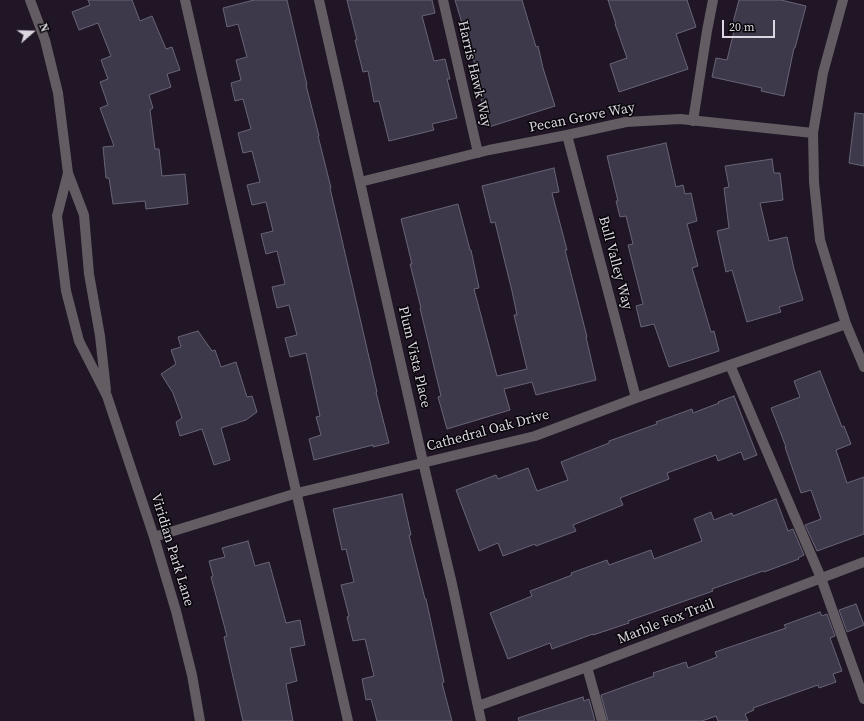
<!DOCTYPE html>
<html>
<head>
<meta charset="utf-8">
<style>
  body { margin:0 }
  #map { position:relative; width:864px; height:721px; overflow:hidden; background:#201625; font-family:"Source Serif 4",serif }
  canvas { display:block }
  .north { position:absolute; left:12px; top:12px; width:40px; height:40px; -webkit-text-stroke:3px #070509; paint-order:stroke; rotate:70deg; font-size:11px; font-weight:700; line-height:16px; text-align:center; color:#dcd6e0 }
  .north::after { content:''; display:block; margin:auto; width:14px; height:18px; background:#dcd6e0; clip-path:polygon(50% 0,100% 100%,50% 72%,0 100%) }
  .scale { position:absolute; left:722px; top:20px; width:53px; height:18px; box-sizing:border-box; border:2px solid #dcd6e0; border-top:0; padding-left:5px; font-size:12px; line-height:14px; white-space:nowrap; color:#dcd6e0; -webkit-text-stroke:3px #070509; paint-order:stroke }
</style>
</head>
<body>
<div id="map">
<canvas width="864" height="721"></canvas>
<div class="north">N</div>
<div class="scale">20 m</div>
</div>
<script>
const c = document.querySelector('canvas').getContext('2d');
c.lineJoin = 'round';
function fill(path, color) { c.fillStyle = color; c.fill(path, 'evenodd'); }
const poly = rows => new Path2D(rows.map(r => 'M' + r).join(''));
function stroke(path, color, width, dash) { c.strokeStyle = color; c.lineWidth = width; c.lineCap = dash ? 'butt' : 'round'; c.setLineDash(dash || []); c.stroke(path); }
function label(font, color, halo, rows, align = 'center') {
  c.font = font + ' "Source Serif 4",serif'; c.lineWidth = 3; c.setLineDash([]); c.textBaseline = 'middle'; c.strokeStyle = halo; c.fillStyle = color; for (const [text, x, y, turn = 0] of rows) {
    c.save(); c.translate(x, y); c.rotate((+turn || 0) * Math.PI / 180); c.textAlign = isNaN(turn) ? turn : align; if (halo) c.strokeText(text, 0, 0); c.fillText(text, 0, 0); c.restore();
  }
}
const building = poly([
  [88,0,132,0,140,21,152,16,166,49,172,47,180,70,167,74,171,87,149,95,153,108,150,110,155,149,159,149,162,176,185,174,188,204,146,209,145,201,113,204,109,178,106,178,103,147,114,146,100,108,108,105,100,82,108,79,101,60,111,56,98,23,79,30,72,12,90,5,88,0],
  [254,0,287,0,307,85,306,85,319,136,318,136,331,188,330,188,365,340,377,392,376,392,389,443,373,447,373,445,314,460,309,439,321,435,316,417,320,416,306,353,290,357,285,338,297,335,289,305,277,308,272,287,285,284,277,251,266,254,261,234,273,231,266,202,252,205,247,185,260,182,252,151,243,153,238,133,251,129,243,99,235,101,231,83,241,80,236,60,247,57,238,24,227,27,223,8,254,0],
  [347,0,432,0,435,13,422,16,434,61,445,59,450,79,447,79,457,118,432,124,434,130,389,141,379,101,374,102,368,71,363,72,355,40,357,40,347,0],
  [455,0,522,0,536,47,538,46,543,68,555,106,489,127,481,99,482,99,472,52,471,53,455,0],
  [608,0,687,0,696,27,676,34,688,69,619,92,610,64,627,58,615,24,616,24,608,0],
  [739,0,781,0,806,6,795,48,794,48,784,96,761,91,762,88,712,77,716,58,727,60,734,31,731,30,739,0],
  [855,113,864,114,864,166,849,163,855,113],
  [666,143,676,187,683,185,685,194,691,193,697,221,687,224,698,266,692,268,711,332,714,331,719,351,669,367,654,324,641,327,636,306,643,304,628,245,633,244,626,216,620,217,616,201,618,201,607,156,666,143],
  [772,159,774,173,780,173,783,200,760,203,769,241,787,237,794,269,803,300,779,307,781,312,747,322,732,270,726,272,717,231,729,228,724,188,729,187,725,166,772,159],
  [554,168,559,192,552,193,567,250,565,250,587,337,586,337,596,380,536,395,532,382,504,389,510,410,447,429,438,397,441,396,420,308,421,308,410,264,412,264,401,219,458,204,470,250,471,250,479,288,474,289,497,376,527,369,514,315,517,315,512,291,495,222,491,223,482,186,554,168],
  [198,331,212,351,215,350,221,367,236,362,247,397,252,396,257,412,246,420,221,428,230,460,214,465,202,429,180,436,176,422,182,418,173,393,161,374,176,364,171,350,181,347,178,337,198,331],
  [820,371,842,427,844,426,851,444,836,450,847,483,864,477,864,534,817,551,805,525,821,519,811,490,801,493,785,447,786,447,771,408,800,397,794,381,820,371],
  [734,396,757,455,744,460,741,452,718,461,716,455,667,473,669,479,620,498,623,505,573,525,576,531,536,546,535,544,503,556,498,543,479,551,456,490,496,475,498,479,528,468,537,491,568,480,561,462,609,443,609,441,657,424,656,422,692,409,693,413,719,403,718,402,734,396],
  [402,494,411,535,409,535,425,599,426,599,444,682,442,683,452,721,377,721,371,699,366,700,362,679,374,676,365,639,353,641,347,617,349,616,341,585,354,582,346,549,342,550,333,509,402,494],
  [776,499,788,531,793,529,804,555,798,558,799,559,764,572,763,571,712,589,713,591,628,621,629,623,593,635,593,634,552,649,550,643,508,659,490,613,532,596,530,591,572,575,571,573,607,560,609,565,651,550,654,559,702,541,694,519,711,512,714,520,732,513,733,516,776,499],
  [248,541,255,566,269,562,286,623,300,620,305,645,290,648,297,681,286,684,293,721,243,721,224,637,227,636,211,577,213,576,209,561,225,557,222,548,248,541],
  [856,604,864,625,847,632,839,610,856,604],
  [820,612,822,616,827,614,835,636,830,638,842,671,833,674,836,682,819,688,818,685,753,708,754,710,745,714,748,721,718,721,716,716,702,721,608,721,601,695,654,676,653,673,686,662,688,668,717,657,715,652,786,628,784,625,820,612],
  [583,697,584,701,589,699,595,721,519,721,518,718,583,697]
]);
fill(building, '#3d394b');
stroke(building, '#686578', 1);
stroke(poly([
  [30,0,45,40,58,93,68,173,84,215,89,274,100,336,106,390],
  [185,0,348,721],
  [319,0,423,462,452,584,481,721],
  [443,0,478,153],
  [843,0,823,73,813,133,814,182,820,240,846,324,864,367],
  [693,121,707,31,713,0],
  [567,135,636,398],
  [68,173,57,216,66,291,79,341,107,396,154,537,176,611,192,675,200,721],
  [360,182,489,150,567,135,626,122,680,119,813,133],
  [730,365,821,578,864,699],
  [154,537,297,493,535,436,636,398,846,324],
  [587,667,602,721],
  [478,706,587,667,864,562]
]), '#645c63', 10);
label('14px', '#dcd6e0', '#070509', [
  ["Harris Hawk Way",474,74,77],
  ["Pecan Grove Way",582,118,-11],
  ["Bull Valley Way",615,263,75],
  ["Plum Vista Place",414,357,77],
  ["Cathedral Oak Drive",488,431,-15],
  ["Viridian Park Lane",172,550,73],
  ["Marble Fox Trail",666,622,-21]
]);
</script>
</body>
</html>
